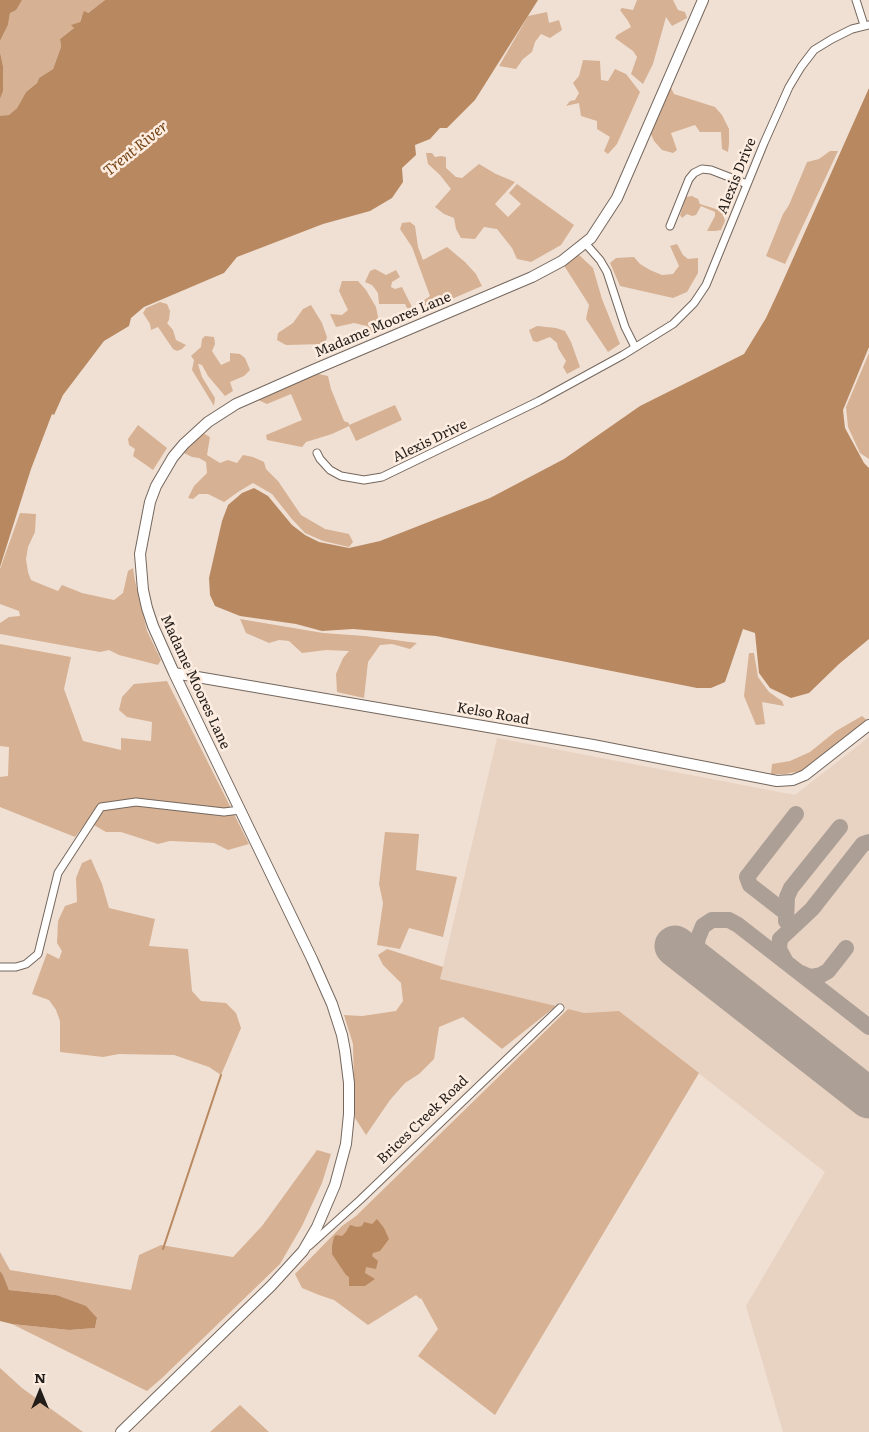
<!DOCTYPE html>
<html>
<head>
<meta charset="utf-8">
<style>
  body { margin:0 }
  #map { position:relative; width:869px; height:1432px; overflow:hidden; background:#f0e0d4; font-family:Literata,serif }
  canvas { display:block }
  .north { position:absolute; left:15px; top:1367px; width:50px; height:50px; -webkit-text-stroke:4px #fdede1; paint-order:stroke; rotate:0deg; font-size:14px; font-weight:700; line-height:20px; text-align:center; color:#231d19 }
  .north::after { content:''; display:block; margin:auto; width:18px; height:22px; background:#231d19; clip-path:polygon(50% 0,100% 100%,50% 72%,0 100%) }
</style>
</head>
<body>
<div id="map">
<canvas width="869" height="1432"></canvas>
<div class="north">N</div>
</div>
<script>
const c = document.querySelector('canvas').getContext('2d');
c.lineJoin = 'round';
function fill(path, color) { c.fillStyle = color; c.fill(path, 'evenodd'); }
const poly = rows => new Path2D(rows.map(r => 'M' + r).join(''));
function stroke(path, color, width, dash) { c.strokeStyle = color; c.lineWidth = width; c.lineCap = dash ? 'butt' : 'round'; c.setLineDash(dash || []); c.stroke(path); }
function label(font, color, halo, rows, align = 'center') {
  c.font = font + ' Literata,serif'; c.lineWidth = 5; c.setLineDash([]); c.textBaseline = 'middle'; c.strokeStyle = halo; c.fillStyle = color; for (const [text, x, y, turn = 0] of rows) {
    c.save(); c.translate(x, y); c.rotate((+turn || 0) * Math.PI / 180); c.textAlign = isNaN(turn) ? turn : align; if (halo) c.strokeText(text, 0, 0); c.fillText(text, 0, 0); c.restore();
  }
}
fill(poly([
  [869,737,869,1432,783,1432,746,1306,825,1172,619,1011,584,1013,440,979,497,738,795,795]
]), '#e8d2c2');
fill(poly([
  [22,0,105,0,81,18,80,22,72,25,74,28,60,39,61,47,53,69,39,78,37,83,26,92,17,108,9,115,0,117,0,99,3,90,3,66,0,52,0,41,8,25,10,13],
  [637,0,673,0,678,10,685,12,687,18,672,26,666,17,653,64,643,84,631,74,637,57,633,51,615,38,617,35,631,27,628,21,620,10,622,8,633,10],
  [547,12,549,23,559,20,562,30,550,38,541,34,535,42,532,52,523,59,516,69,499,66,528,16],
  [583,60,600,61,601,80,608,81,615,69,626,74,640,92,617,144,608,154,604,151,610,137,597,129,597,121,581,116,579,103,566,106,570,101,575,100,579,93,573,83,579,76],
  [670,86,674,94,715,107,722,115,729,129,729,144,728,152,722,149,721,132,700,132,695,125,671,133,677,150,673,153,662,150,654,141,650,132],
  [830,151,838,151,785,264,766,256,783,214,789,205,807,162,819,159],
  [426,153,432,153,435,157,441,156,446,157,446,168,456,177,462,178,479,164,496,174,515,182,495,204,508,217,521,204,509,193,517,184,574,225,561,245,531,262,517,259,512,248,497,229,484,227,475,239,461,238,456,229,454,218,444,214,435,207,451,189,440,175,428,164],
  [692,196,698,199,700,204,722,211,725,221,721,230,715,231,707,231,715,216,715,212,701,206,696,215,692,216,687,214,682,218,680,215,686,197],
  [410,222,415,226,418,247,423,260,447,247,465,262,476,274,482,286,454,298,421,311,419,304,430,296,412,247,400,229,402,223],
  [677,244,683,255,688,259,698,258,698,273,687,292,673,298,620,286,610,263,616,258,634,257,640,264,650,270,662,275,673,274,679,266,670,246],
  [578,254,593,268,602,299,620,344,608,352,586,319,589,305,586,300,563,264],
  [375,269,386,275,396,270,400,277,392,282,391,287,395,289,402,287,415,313,410,314,405,304,379,304,378,293,372,285,365,282,370,271],
  [342,281,358,281,366,290,376,307,381,332,362,338,360,334,369,331,367,326,354,323,336,327,330,314,342,315,348,310,339,291],
  [160,302,167,304,170,311,169,320,167,323,173,330,176,340,186,345,182,349,177,351,173,349,158,327,151,330,150,324,143,313,146,308],
  [311,305,322,323,327,337,325,344,286,345,277,340,278,333,293,323,303,309],
  [537,326,556,328,565,331,571,342,580,367,567,374,563,367,566,361,558,348,557,343,550,337,537,342,533,341,529,330],
  [205,336,214,337,215,344,212,351,221,365,230,361,230,353,240,354,245,358,250,370,244,376,230,382,233,391,225,396,208,376,202,365,198,364,202,377,215,398,214,406,192,370,194,360,191,356,201,347,202,339],
  [869,353,869,459,860,453,848,427,846,407],
  [313,373,328,376,331,389,344,421,349,423,349,425,395,405,402,420,356,441,349,426,332,434,306,442,302,447,267,440,266,435,302,420,291,394,267,404,256,399],
  [138,425,167,448,153,470,133,456,135,449,129,445,128,439],
  [201,432,210,437,207,455,220,463,228,460,237,463,243,455,253,457,264,462,266,469,278,481,301,515,325,529,349,534,353,542,349,547,323,541,305,533,291,518,272,494,253,483,238,492,224,502,208,494,199,494,193,499,188,498,194,486,207,473,206,462,199,458,192,457,184,453,186,447],
  [20,513,36,514,35,532,28,547,26,559,28,572,31,580,38,583,58,591,62,585,82,593,114,600,123,593,128,571,133,568,135,581,147,631,161,660,158,665,119,655,109,650,100,652,0,634,0,623,9,617,20,616,19,611,0,604,0,569],
  [240,619,323,633,365,636,417,643,410,649,392,644,380,645,368,662,364,698,337,692,336,674,343,658,349,651,326,650,302,653,289,641,279,640,269,643,246,633],
  [0,644,71,657,64,689,83,741,121,750,121,738,151,741,152,722,127,717,119,710,122,697,134,684,167,681,249,844,228,850,214,843,170,841,158,844,121,832,106,832,87,821,75,837,0,807,0,777,8,776,9,747,0,746],
  [749,653,754,653,758,677,769,692,782,701,784,706,762,702,765,724,756,725,744,696],
  [862,716,868,721,801,771,785,774,771,774,772,764,790,761,810,752,836,731],
  [385,832,419,834,416,870,457,877,443,937,409,928,400,949,377,945,383,903,379,884],
  [91,859,102,884,109,908,155,919,149,946,188,949,192,991,201,1001,226,1003,236,1013,241,1028,221,1075,209,1067,174,1055,119,1054,103,1057,60,1052,60,1021,56,1010,49,1000,32,994,47,953,59,959,62,951,57,943,58,921,65,906,77,902,76,878,82,863],
  [387,949,443,967,440,979,556,1006,502,1049,463,1017,439,1027,434,1059,419,1074,405,1083,390,1100,366,1135,355,1118,353,1044,344,1015,362,1016,396,1011,403,1001,401,983,383,965,378,955],
  [568,1009,584,1013,619,1011,699,1073,495,1415,418,1356,438,1329,421,1298,420,1299,416,1295,368,1325,334,1300,319,1295,302,1288,295,1274,342,1226,356,1216],
  [317,1150,331,1154,322,1183,302,1226,280,1264,162,1378,147,1391,12,1324,69,1330,95,1328,97,1319,56,1295,9,1290,3,1275,0,1271,0,1252,10,1270,131,1290,139,1255,161,1245,233,1257,262,1226],
  [0,1368,22,1388,83,1432,0,1432],
  [240,1405,269,1432,210,1432]
]), '#d6b193');
fill(poly([
  [0,0,22,0,16,10,10,13,8,25,0,41],
  [105,0,538,0,475,100,447,128,440,128,430,139,415,145,416,155,402,168,403,182,392,198,370,211,323,224,237,257,224,273,144,307,131,318,129,326,104,341,63,395,54,415,52,414,31,469,0,567,0,116,9,115,17,108,26,92,37,83,39,78,53,69,61,47,60,39,74,28,71,25,80,22,84,11,88,13],
  [0,52,3,66,3,91,0,99],
  [869,88,869,347,843,410,845,428,864,463,869,468,869,639,839,664,809,693,791,698,770,688,759,673,755,633,743,629,725,682,711,688,697,688,436,636,353,629,322,631,296,624,240,616,215,606,210,595,209,578,222,521,228,505,242,493,254,488,268,496,292,525,305,535,319,542,349,548,380,541,490,498,564,459,640,406,744,354,766,318,779,290],
  [377,1219,384,1228,389,1239,380,1251,373,1253,372,1256,378,1261,376,1269,366,1267,365,1273,375,1279,365,1286,349,1286,349,1277,346,1275,332,1254,332,1246,334,1237,336,1235,342,1236,346,1232,350,1225,357,1227,362,1226,364,1222,372,1224],
  [0,1271,3,1275,9,1290,56,1295,86,1306,97,1318,95,1328,69,1330,12,1324,0,1321]
]), '#b88860');
stroke(poly([
  [163,1249,221,1075]
]), '#b88860', 2);
stroke(poly([
  [786,913,750,885,747,877,796,814],
  [786,921,787,897,791,888,840,827],
  [694,961,698,938,703,926,712,920,729,920,738,925,869,1027],
  [786,962,779,949,780,939,812,909,863,844,869,842],
  [801,973,810,977,821,975,828,971,846,948]
]), '#ac9f96', 16);
stroke(poly([
  [675,946,869,1098]
]), '#ac9f96', 41);
const street = poly([
  [856,0,864,25],
  [670,226,689,179,694,173,702,169,711,170,747,184],
  [585,243,600,260,607,272,625,327,635,347],
  [317,453,320,459,330,470,341,476,364,480,382,477,539,401,623,355,673,324,694,303,706,285,764,143,789,87,801,67,814,50,832,39,852,29,869,25],
  [0,967,16,967,26,964,38,954,58,873,101,807,136,802,224,812,240,810],
  [309,1246,360,1200,560,1008]
]);
const secondary = poly([
  [174,673,593,745,777,781,793,780,805,775,869,725],
  [121,1432,271,1286,303,1251,317,1227,335,1185,346,1144,349,1114,349,1083,345,1051,342,1035,332,1004,312,959,174,673,153,626,147,608,143,590,140,554,150,502,156,486,173,457,184,444,208,422,236,404,313,370,532,277,562,261,591,238,617,198,703,0]
]);
stroke(street, '#75675d', 9);
stroke(secondary, '#75675d', 12);
stroke(street, '#fff', 7);
stroke(secondary, '#fff', 10);
label('14px', '#231d19', '#fdede1', [
  ["Alexis Drive",737,176,-68],
  ["Madame Moores Lane",383,325,-23],
  ["Alexis Drive",430,441,-26],
  ["Madame Moores Lane",195,682,65],
  ["Kelso Road",493,714,10],
  ["Brices Creek Road",423,1120,-44]
]);
label('italic 15px', '#744416', '#fdede1', [
  ["Trent River",136,149,-39]
]);
</script>
</body>
</html>
